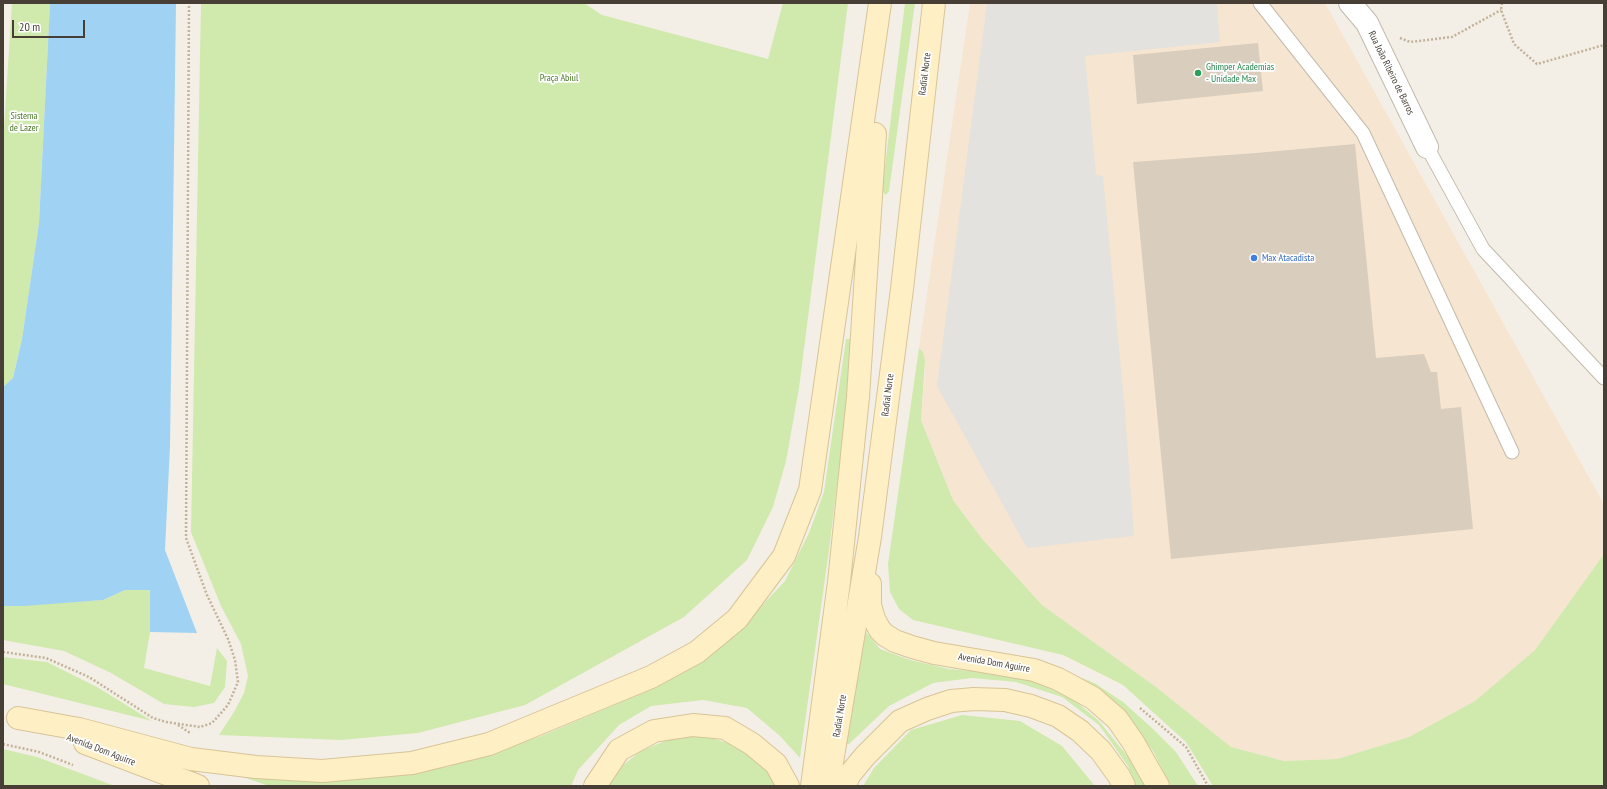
<!DOCTYPE html>
<html>
<head>
<meta charset="utf-8">
<style>
  body { margin:0 }
  #map { position:relative; width:1607px; height:789px; overflow:hidden; background:#f4efe6; font-family:"PT Sans Narrow",sans-serif }
  canvas { display:block }
  .frame { position:absolute; inset:0; border:4px solid #473f35; pointer-events:none }
  .scale { position:absolute; left:12px; top:20px; width:73px; height:18px; box-sizing:border-box; border:2px solid #473f35; border-top:0; padding-left:5px; font-size:12px; line-height:14px; white-space:nowrap; color:#473f35; -webkit-text-stroke:3px #fff; paint-order:stroke }
</style>
</head>
<body>
<div id="map">
<canvas width="1607" height="789"></canvas>
<div class="frame"></div>
<div class="scale">20 m</div>
</div>
<script>
const c = document.querySelector('canvas').getContext('2d');
c.lineJoin = 'round';
function fill(path, color) { c.fillStyle = color; c.fill(path, 'evenodd'); }
const poly = rows => new Path2D(rows.map(r => 'M' + r).join(''));
function stroke(path, color, width, dash) { c.strokeStyle = color; c.lineWidth = width; c.lineCap = dash ? 'butt' : 'round'; c.setLineDash(dash || []); c.stroke(path); }
function label(font, color, halo, rows, align = 'center') {
  c.font = font + ' "PT Sans Narrow",sans-serif'; c.lineWidth = 3.5; c.setLineDash([]); c.textBaseline = 'middle'; c.strokeStyle = halo; c.fillStyle = color; for (const [text, x, y, turn = 0] of rows) {
    c.save(); c.translate(x, y); c.rotate((+turn || 0) * Math.PI / 180); c.textAlign = isNaN(turn) ? turn : align; if (halo) c.strokeText(text, 0, 0); c.fillText(text, 0, 0); c.restore();
  }
}
fill(poly([
  [970,3,1325,3,1604,504,1604,554,1535,650,1475,701,1409,737,1337,759,1284,761,1231,747,1156,687,1042,605,983,540,953,500,921,420,925,373,923,352,919,348]
]), '#f6e5d0');
fill(poly([
  [12,3,50,3,39,223,22,339,13,378,3,387,3,143],
  [201,3,584,3,602,15,768,59,783,3,848,3,799,388,786,461,773,507,747,560,684,617,525,705,418,733,341,740,219,735,234,712,244,693,248,676,241,644,221,606,191,532],
  [905,3,915,3,889,191,886,195,882,191],
  [846,339,853,339,842,443,829,550,800,758,780,736,747,708,703,700,651,706,619,725,578,770,571,786,269,786,220,769,333,778,447,767,541,736,659,686,736,633,785,581,809,533,824,492],
  [919,348,923,352,925,361,921,420,953,500,983,540,1042,605,1156,687,1231,747,1284,761,1337,759,1409,737,1475,701,1535,650,1604,554,1604,786,1213,786,1186,742,1123,685,1063,655,913,620,899,609,890,592,888,564],
  [125,590,150,590,150,632,144,668,210,686,217,648,227,661,225,687,214,703,194,707,164,704,111,673,64,651,3,640,3,606,103,600],
  [864,621,866,632,880,649,910,660,949,669,995,673,1032,681,1073,699,1099,721,1132,762,1146,786,1136,786,1128,766,1099,725,1062,697,1016,682,972,678,933,683,889,706,849,744,843,745],
  [3,657,47,662,97,687,152,721,3,684],
  [1078,676,1096,684,1123,702,1152,728,1176,752,1198,786,1171,786,1153,751,1129,719,1111,699,1093,685],
  [962,715,1020,721,1062,746,1095,786,863,786,874,768,911,730],
  [677,736,708,737,741,747,769,772,776,786,607,786,617,770,641,751],
  [3,749,37,757,115,786,3,786]
]), '#d0e9ad');
fill(poly([
  [987,3,1217,3,1220,42,1085,56,1096,175,1103,176,1125,412,1134,536,1027,548,937,386]
]), '#e4e2de');
fill(poly([
  [50,3,176,3,170,446,165,550,197,633,150,632,150,590,125,590,103,600,24,606,3,606,3,387,13,378,22,339,39,223]
]), '#a0d3f3');
fill(poly([
  [1258,43,1263,91,1137,104,1133,55],
  [1355,144,1376,358,1424,354,1431,372,1437,372,1441,409,1461,407,1473,529,1171,559,1133,162,1256,153]
]), '#d9cdbe');
const lane = poly([
  [1260,3,1363,133,1512,452],
  [1427,147,1483,249,1604,378]
]);
const street = poly([
  [1350,3,1367,23,1427,147]
]);
const secondary = poly([
  [870,584,870,605,874,619,880,630,885,635,895,641,912,647,934,653,1034,670,1058,679,1093,698,1117,719,1133,742,1158,786],
  [18,718,79,729,191,759,256,767,322,771,412,763,489,744,651,677,697,652,737,619,784,556,810,490,880,3],
  [85,743,198,786],
  [595,786,619,750,654,731,693,725,725,728,752,744,776,764,788,786],
  [812,786,839,582,858,397,875,134],
  [828,786,870,537,902,289,934,3],
  [844,786,850,774,865,756,900,721,927,709,951,701,974,699,1005,700,1031,706,1058,716,1080,731,1101,751,1119,776,1124,786]
]);
stroke(lane, '#c2baab', 15);
stroke(street, '#c2baab', 24);
stroke(secondary, '#d8c496', 24);
stroke(poly([
  [1502,3,1501,10,1514,44,1537,64,1604,45],
  [1400,38,1410,42,1452,37,1501,10],
  [3,652,46,658,89,677,153,718,166,722,200,727,212,723,228,705,238,682,235,660,228,639,207,595,186,538,189,3],
  [1140,708,1186,747,1208,786],
  [178,725,190,733],
  [3,744,39,752,73,765]
]), '#c2b299', 2.5, [2, 2]);
stroke(lane, '#fff', 13);
stroke(street, '#fff', 22);
stroke(secondary, '#ffefc5', 22);
for (const [x, y, r, color] of [
  [1198,73,4,"#2e9e5b"],
  [1254,258,4,"#3f7fe0"]
]) { const dot = new Path2D(); dot.arc(x, y, r, 0, 2 * Math.PI); c.fillStyle = color; c.fill(dot); stroke(dot, '#fff', 1.5); }
label('10px', '#27864d', '#fff', [
  ["Ghimper Academias",1206,67],
  ["- Unidade Max",1206,79]
], 'left');
label('10px', '#473f35', '#fff', [
  ["Rua João Ribeiro de Barros",1391,73,64],
  ["Radial Norte",925,74,-83],
  ["Radial Norte",888,395,-83],
  ["Avenida Dom Aguirre",994,663,10],
  ["Radial Norte",840,716,-81],
  ["Avenida Dom Aguirre",101,750,21]
]);
label('10px', '#497a26', '#fff', [
  ["Praça Abiul",559,78],
  ["Sistema",24,116],
  ["de Lazer",24,128]
]);
label('10px', '#366cbe', '#fff', [
  ["Max Atacadista",1262,258]
], 'left');
</script>
</body>
</html>
